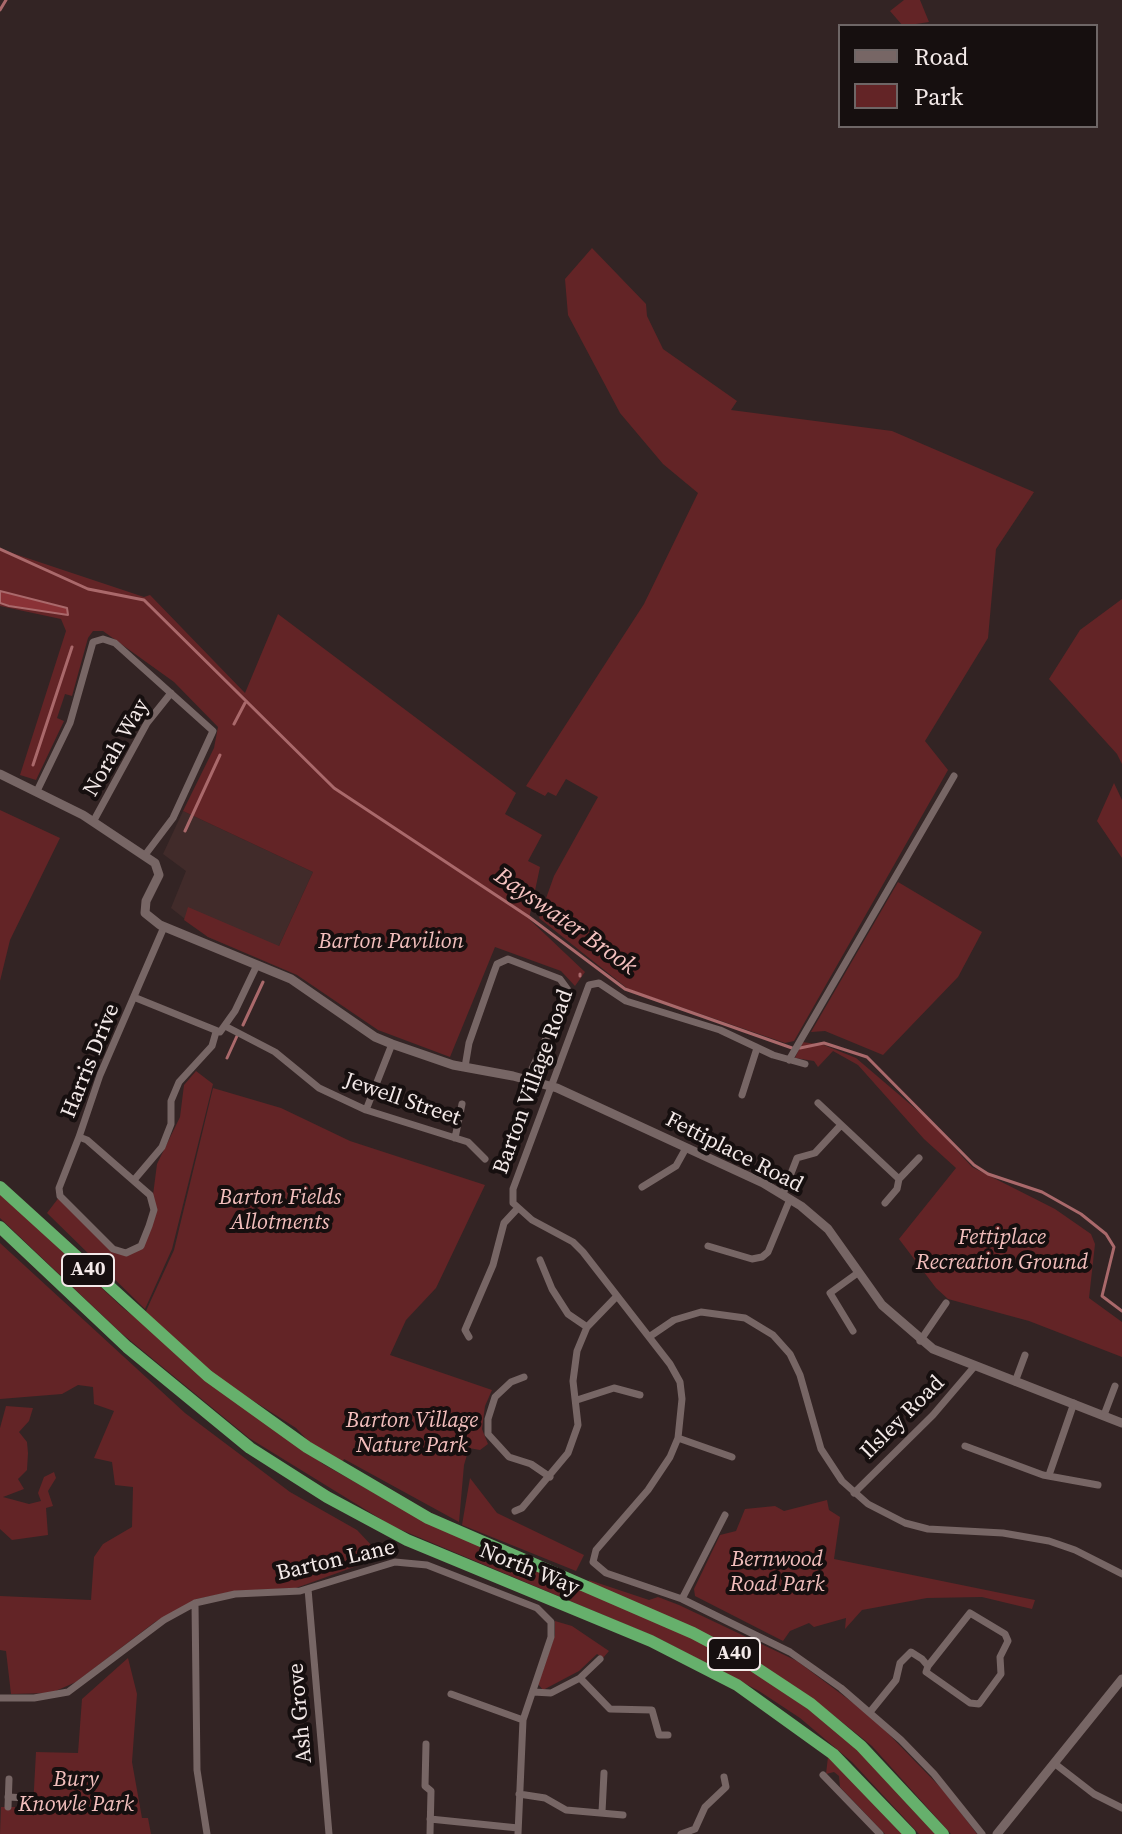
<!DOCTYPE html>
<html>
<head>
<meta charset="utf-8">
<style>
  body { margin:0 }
  #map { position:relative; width:1122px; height:1834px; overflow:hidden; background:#332424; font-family:"Source Serif 4",serif }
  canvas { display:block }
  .legend { position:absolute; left:838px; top:24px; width:260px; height:104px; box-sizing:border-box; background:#160f0f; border:2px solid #6e6666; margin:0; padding:10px 14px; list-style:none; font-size:24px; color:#f3e9e8 }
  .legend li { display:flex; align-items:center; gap:16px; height:40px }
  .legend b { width:40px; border:2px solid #6e6666 }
</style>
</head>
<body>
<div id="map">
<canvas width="1122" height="1834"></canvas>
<ul class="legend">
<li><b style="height:10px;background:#776665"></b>Road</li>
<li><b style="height:22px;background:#632426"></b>Park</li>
</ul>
</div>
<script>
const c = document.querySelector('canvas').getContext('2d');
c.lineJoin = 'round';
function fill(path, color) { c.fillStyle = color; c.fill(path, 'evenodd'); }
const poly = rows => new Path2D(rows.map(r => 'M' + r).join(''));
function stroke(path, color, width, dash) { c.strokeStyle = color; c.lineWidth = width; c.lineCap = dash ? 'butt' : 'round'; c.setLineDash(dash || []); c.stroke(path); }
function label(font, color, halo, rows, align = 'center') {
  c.font = font + ' "Source Serif 4",serif'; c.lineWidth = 8; c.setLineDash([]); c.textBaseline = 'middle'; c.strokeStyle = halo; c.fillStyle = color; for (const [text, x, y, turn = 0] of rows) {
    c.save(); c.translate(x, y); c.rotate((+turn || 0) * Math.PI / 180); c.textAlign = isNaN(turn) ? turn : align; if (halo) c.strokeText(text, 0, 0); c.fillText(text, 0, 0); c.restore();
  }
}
fill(poly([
  [183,811,313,872,271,963,208,937,171,908,186,871,163,854]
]), '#412b2a');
fill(poly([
  [904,0,920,0,929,22,903,26,890,11],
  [592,248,646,304,647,316,663,349,737,401,731,410,892,431,1034,492,996,549,988,638,925,741,948,770,794,1041,785,1043,628,989,539,918,554,876,598,797,566,779,556,796,548,792,545,796,526,786,644,604,698,493,663,464,620,413,568,315,565,279],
  [0,549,144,597,150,595,245,693,278,614,516,793,505,814,542,835,528,861,540,867,529,919,585,972,575,986,561,971,495,947,450,1057,378,1030,297,975,208,937,184,920,188,907,279,946,313,872,183,811,214,748,218,727,174,682,103,631,93,631,88,638,72,696,65,694,57,718,64,721,36,780,20,775,66,631,61,619,0,606],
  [1122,599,1122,764,1117,754,1049,679,1080,630],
  [1114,783,1122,800,1122,858,1097,821],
  [0,810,60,838,10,940,0,981],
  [898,882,982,932,958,977,883,1055,825,1031,811,1032],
  [802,1042,824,1045,856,1058,931,1122,972,1167,1055,1209,1091,1234,1095,1244,1089,1298,1122,1322,1122,1357,1029,1321,948,1299,936,1288,899,1239,956,1168,924,1139,858,1065,833,1051,818,1067,814,1061,795,1058],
  [196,1071,213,1084,172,1249,145,1309,47,1213,60,1196,113,1249,126,1253,141,1246,149,1226,157,1164,180,1117,184,1085],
  [213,1088,281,1108,350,1141,485,1185,436,1288,406,1320,390,1355,492,1390,485,1406,482,1429,488,1444,480,1450,469,1448,475,1428,464,1465,459,1522,344,1459,341,1465,316,1449,296,1428,219,1379,148,1318,146,1311,174,1250],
  [0,1193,123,1308,323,1464,429,1524,690,1637,754,1671,814,1713,865,1756,937,1834,919,1834,852,1762,800,1718,759,1691,658,1638,392,1526,249,1438,121,1333,0,1218],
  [0,1243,185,1413,290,1492,357,1530,373,1547,376,1559,296,1588,235,1591,197,1599,155,1622,76,1682,51,1693,11,1694,6,1651,0,1650,0,1596,91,1600,94,1557,103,1544,132,1527,133,1487,115,1485,112,1462,94,1458,114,1411,94,1404,93,1387,78,1385,62,1394,0,1399],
  [6,1406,33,1408,29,1421,19,1432,27,1442,28,1453,27,1470,18,1479,24,1489,3,1497,29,1504,41,1501,38,1493,44,1477,54,1472,56,1478,48,1491,53,1506,46,1508,48,1535,12,1540,0,1529,0,1428],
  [470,1478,497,1513,584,1555,576,1571,462,1525],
  [827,1500,829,1510,840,1517,834,1559,1035,1600,1032,1609,982,1597,927,1598,862,1610,845,1629,846,1618,814,1627,809,1623,790,1631,783,1641,695,1596,694,1589,720,1535,736,1531,745,1509,775,1506,784,1511],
  [589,1580,649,1600,658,1597,679,1605,797,1661,872,1717,944,1791,977,1834,951,1834,872,1746,818,1703,588,1583],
  [555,1621,572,1626,609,1651,603,1658,597,1654,579,1671,543,1690,538,1684,555,1635],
  [128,1658,137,1694,132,1762,142,1818,148,1818,151,1834,0,1834,1,1807,33,1807,36,1752,78,1753,82,1699],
  [828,1757,905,1834,885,1834,840,1787,839,1776,834,1772,826,1774]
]), '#632426');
const water = poly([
  [0,591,67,608,68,615,9,606,0,603,0,591]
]);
fill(water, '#8a3236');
stroke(water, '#aa696b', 2);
stroke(poly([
  [0,10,6,0],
  [0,549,88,589,144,600,334,788,529,917,625,989,792,1048],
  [234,724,245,703],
  [33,765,72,647],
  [185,831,220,755],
  [580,974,580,976],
  [243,1025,263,982],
  [800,1048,824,1043,867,1057,974,1165,988,1174,1042,1192,1081,1214,1106,1234,1114,1247,1102,1296,1122,1311],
  [227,1058,237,1036]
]), '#aa696b', 3);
stroke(poly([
  [37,791,70,723,93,642,103,639,115,643,213,731,173,818,145,855],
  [93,822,147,723,171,693],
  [136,998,220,1032,235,1011,257,965],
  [225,1026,275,1052,319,1088,366,1110,468,1142,485,1159],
  [789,1060,954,776],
  [805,1064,773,1055,720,1030,626,1001,599,983,589,985,513,1189,513,1203,532,1220,573,1242,583,1252,670,1364,680,1382,682,1399,678,1438,670,1457,648,1490,596,1550,593,1562,606,1573,682,1599,790,1652,841,1688,901,1740,934,1774,982,1834],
  [465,1067,469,1043,494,972,497,964,508,959,560,979,568,990,527,1080],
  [742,1095,757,1048],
  [818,1103,899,1179],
  [366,1110,392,1044],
  [79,1137,87,1140,150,1195,154,1210,149,1226,141,1246,126,1253,113,1249,60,1196,59,1188,79,1137],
  [79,1137,100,1075,164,927],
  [455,1138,462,1104],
  [134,1180,162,1147,171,1124,171,1101,179,1082,212,1046,216,1032],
  [642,1187,676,1166,686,1148],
  [783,1194,797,1158,815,1153,841,1125],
  [885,1203,897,1189,899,1179,919,1158],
  [708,1246,752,1259,762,1257,768,1252,790,1199],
  [540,1260,552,1289,568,1314,587,1327],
  [853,1331,830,1293,859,1272],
  [469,1337,465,1330,493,1265,504,1223,517,1209],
  [649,1337,674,1320,701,1312,745,1318,773,1335,790,1354,800,1375,821,1449,842,1481,868,1504,905,1523,928,1529,1003,1533,1049,1541,1075,1550,1122,1574],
  [920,1341,946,1303],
  [524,1377,511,1382,495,1397,488,1419,488,1434,509,1457,531,1464,550,1477],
  [1015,1382,1025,1355],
  [577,1400,614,1388,640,1395],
  [1104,1415,1115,1386],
  [678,1438,732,1457],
  [965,1446,1043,1475,1098,1485],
  [1049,1475,1074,1403],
  [854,1493,933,1415,974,1367],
  [515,1511,522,1508,568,1453,578,1425,573,1381,577,1351,587,1327,617,1296],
  [308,1589,329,1834],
  [682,1599,725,1515],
  [195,1603,197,1770,207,1834],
  [580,1678,610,1709,652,1710,659,1735,668,1735],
  [533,1692,551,1693,580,1678,600,1659],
  [451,1694,523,1720],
  [0,1698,34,1698,68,1692,164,1620,195,1603,235,1594,300,1591,395,1562,427,1565,537,1608,551,1622,551,1637,523,1720,518,1834],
  [870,1712,896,1680,900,1663,911,1652,922,1659,928,1666,926,1672,970,1703,979,1704,1001,1674,1000,1657,1008,1641,1005,1634,970,1613,928,1666],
  [426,1744,425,1786,431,1791,430,1834],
  [1054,1763,1094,1794,1122,1808],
  [823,1775,880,1834],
  [519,1794,545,1798,566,1810,623,1815],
  [8,1797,27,1798],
  [8,1807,9,1779],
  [602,1812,604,1773],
  [430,1819,518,1828],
  [681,1834,695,1829,705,1807,726,1787,724,1777]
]), '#776665', 7);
stroke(poly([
  [0,774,83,815,155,863,159,875,146,901,145,913,160,925,291,979,375,1037,392,1044,453,1065,513,1076,557,1088,763,1183,801,1206,828,1229,882,1305,933,1349,1122,1423],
  [997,1834,1122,1679]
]), '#776665', 9);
stroke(poly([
  [0,1187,208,1376,307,1447,428,1518,693,1633,746,1661,811,1704,861,1746,943,1834],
  [0,1227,127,1347,250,1448,327,1497,407,1540,651,1641,737,1685,833,1754,910,1834]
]), '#66b06c', 12);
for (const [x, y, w] of [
  [88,1270,52],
  [734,1654,52]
]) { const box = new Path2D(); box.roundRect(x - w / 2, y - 16, w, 32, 6); c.fillStyle = '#160f0f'; c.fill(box); stroke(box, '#f3e9e8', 2); }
label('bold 20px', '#f3e9e8', null, [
  ["A40",88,1270],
  ["A40",734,1654]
]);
label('22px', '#f3e9e8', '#160f0f', [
  ["Norah Way",117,748,-60],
  ["Harris Drive",91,1061,-68],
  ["Barton Village Road",534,1082,-70],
  ["Jewell Street",402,1100,19],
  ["Fettiplace Road",734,1153,27],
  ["Ilsley Road",903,1418,-45],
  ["Barton Lane",336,1561,-13],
  ["North Way",529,1570,22],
  ["Ash Grove",301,1713,-95]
]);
label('italic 22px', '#f2bebc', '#160f0f', [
  ["Barton Pavilion",391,942],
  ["Barton Fields",280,1198],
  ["Allotments",280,1223],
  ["Fettiplace",1002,1238],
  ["Recreation Ground",1002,1263],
  ["Barton Village",412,1421],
  ["Nature Park",412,1446],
  ["Bernwood",777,1560],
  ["Road Park",777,1585],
  ["Bury",76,1780],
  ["Knowle Park",76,1805]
]);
label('italic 24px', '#f6c2c0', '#160f0f', [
  ["Bayswater Brook",565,922,35]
]);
</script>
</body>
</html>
